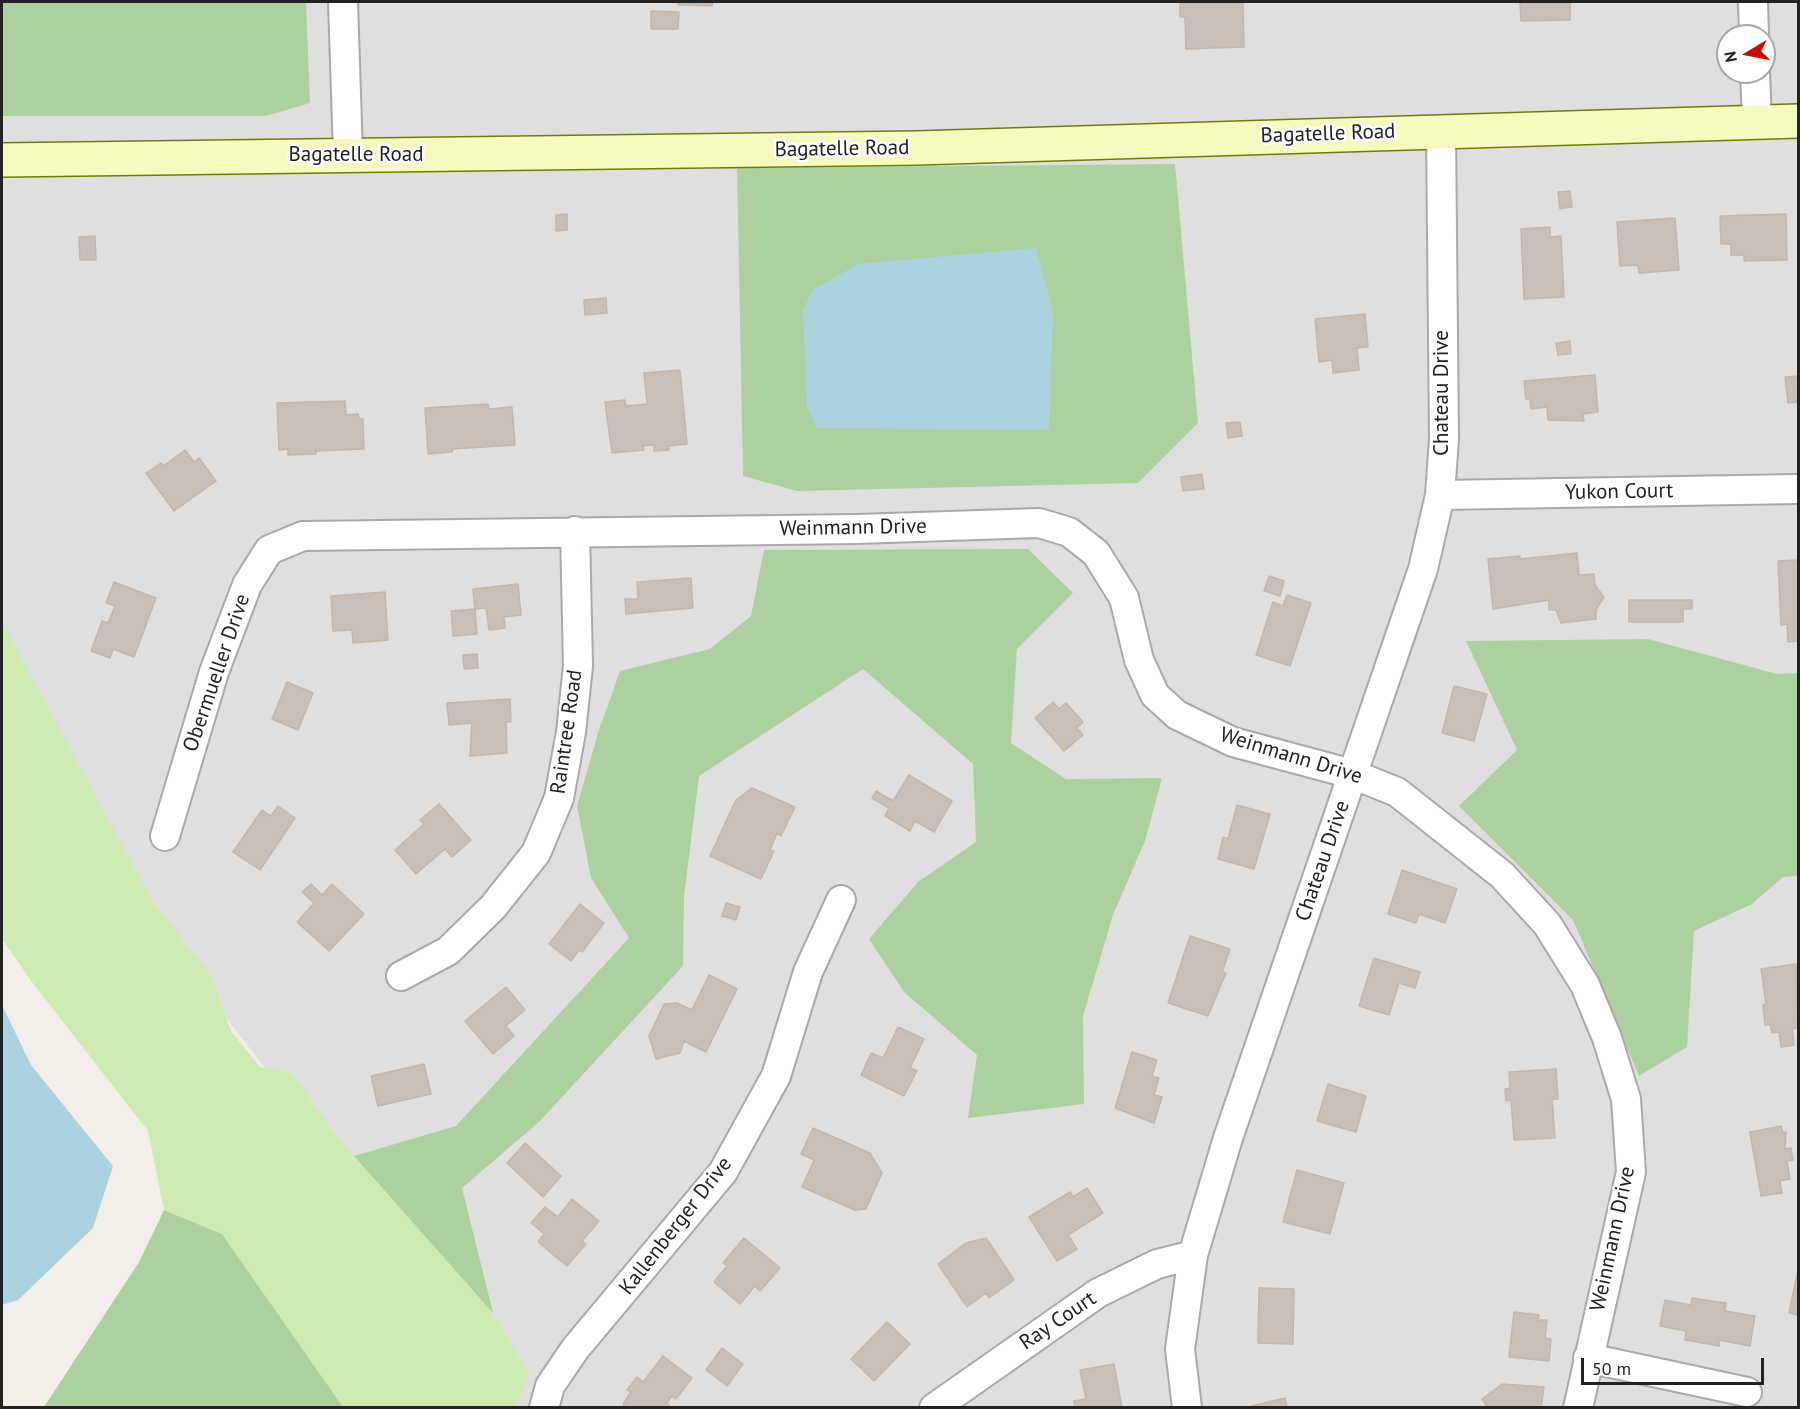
<!DOCTYPE html>
<html>
<head>
<meta charset="utf-8">
<style>
  body { margin:0 }
  #map { position:relative; width:1800px; height:1409px; overflow:hidden; background:#f2efe9; font-family:"PT Sans",sans-serif }
  canvas { display:block }
  .frame { position:absolute; inset:0; border:3px solid #222; pointer-events:none }
  .north { position:absolute; left:1716px; top:24px; width:60px; height:60px; box-sizing:border-box; background:#fff; border:2px solid #a7a7a7; border-radius:50%; rotate:260deg; font-size:16px; font-weight:700; line-height:24px; text-align:center; color:#222 }
  .north::after { content:''; display:block; margin:auto; width:21px; height:27px; background:#d40000; clip-path:polygon(50% 0,100% 100%,50% 72%,0 100%) }
  .scale { position:absolute; left:1581px; top:1358px; width:183px; height:27px; box-sizing:border-box; border:3px solid #222; border-top:0; padding-left:8px; font-size:18px; line-height:21px; white-space:nowrap; color:#222; -webkit-text-stroke:4px #fff; paint-order:stroke }
</style>
</head>
<body>
<div id="map">
<canvas width="1800" height="1409"></canvas>
<div class="frame"></div>
<div class="north">N</div>
<div class="scale">50 m</div>
</div>
<script>
const c = document.querySelector('canvas').getContext('2d');
c.lineJoin = 'round';
function fill(path, color) { c.fillStyle = color; c.fill(path, 'evenodd'); }
const poly = rows => new Path2D(rows.map(r => 'M' + r).join(''));
function stroke(path, color, width, dash) { c.strokeStyle = color; c.lineWidth = width; c.lineCap = dash ? 'butt' : 'round'; c.setLineDash(dash || []); c.stroke(path); }
function label(font, color, halo, rows, align = 'center') {
  c.font = font + ' "PT Sans",sans-serif'; c.lineWidth = 5; c.setLineDash([]); c.textBaseline = 'middle'; c.strokeStyle = halo; c.fillStyle = color; for (const [text, x, y, turn = 0] of rows) {
    c.save(); c.translate(x, y); c.rotate((+turn || 0) * Math.PI / 180); c.textAlign = isNaN(turn) ? turn : align; if (halo) c.strokeText(text, 0, 0); c.fillText(text, 0, 0); c.restore();
  }
}
fill(poly([
  [2,2,1798,2,1798,1407,509,1407,389,1229,148,916,2,642],
  [1728,36,1764,36,1764,72,1728,72]
]), '#e0dfdf');
fill(poly([
  [2,622,152,900,211,976,231,1031,260,1067,292,1073,336,1136,493,1313,530,1375,516,1407,343,1407,222,1234,164,1210,148,1131,32,982,2,939]
]), '#cdebb0');
fill(poly([
  [2,2,306,2,310,103,266,116,2,116],
  [1175,164,1198,423,1138,483,797,491,743,476,737,168],
  [1028,549,1073,593,1017,649,1011,743,1066,779,1162,778,1145,841,1113,915,1083,1016,1084,1104,968,1118,977,1055,904,992,869,939,918,882,976,842,973,764,863,669,699,776,684,897,683,966,539,1122,462,1188,493,1313,354,1156,456,1126,629,938,591,878,577,806,599,730,620,671,710,649,751,616,764,550],
  [1648,639,1777,674,1798,673,1798,876,1783,877,1752,904,1694,931,1687,1047,1639,1076,1573,920,1459,806,1517,750,1466,641],
  [164,1210,222,1234,343,1407,44,1407,139,1262]
]), '#add19e');
fill(poly([
  [1036,248,1053,312,1049,430,817,428,807,407,803,310,813,290,858,264],
  [2,1005,31,1065,113,1166,93,1228,18,1300,2,1305]
]), '#aad3df');
const building = poly([
  [678,2,713,2,712,6,678,5,678,2],
  [1180,2,1243,2,1244,47,1186,49,1185,17,1180,17,1180,2],
  [1520,2,1570,2,1570,20,1521,21,1520,2],
  [651,11,679,12,678,29,651,29,651,11],
  [1570,191,1572,207,1560,209,1558,192,1570,191],
  [567,214,567,230,556,231,556,215,567,214],
  [1786,214,1787,260,1744,261,1744,255,1731,255,1731,244,1721,244,1720,216,1786,214],
  [1675,218,1679,270,1639,273,1638,265,1620,266,1617,222,1675,218],
  [1550,227,1550,237,1561,236,1564,297,1524,299,1521,229,1550,227],
  [95,236,96,260,80,260,79,237,95,236],
  [606,298,607,313,585,315,584,300,606,298],
  [1365,314,1368,347,1357,348,1359,370,1333,373,1332,360,1319,362,1315,319,1365,314],
  [1570,341,1571,354,1558,355,1556,343,1570,341],
  [680,370,687,444,669,446,669,450,654,451,654,445,643,446,644,450,612,453,605,402,625,400,626,406,647,404,644,373,680,370],
  [1595,375,1598,412,1583,414,1584,421,1548,420,1547,407,1531,409,1530,399,1526,399,1524,381,1595,375],
  [1798,376,1798,402,1788,403,1785,377,1798,376],
  [345,401,346,415,358,414,359,419,363,419,364,449,316,451,316,454,288,455,288,449,279,450,277,403,345,401],
  [488,404,489,409,512,407,515,445,452,449,452,452,428,454,425,408,488,404],
  [1240,422,1242,436,1228,438,1226,423,1240,422],
  [185,450,194,462,199,458,216,481,174,511,146,473,161,463,163,466,185,450],
  [1202,474,1204,489,1183,491,1181,477,1202,474],
  [1577,553,1579,575,1594,574,1595,585,1604,597,1596,610,1596,619,1561,623,1556,610,1549,610,1549,600,1493,609,1488,559,1520,556,1520,559,1577,553],
  [1798,560,1798,641,1788,642,1787,624,1781,625,1778,561,1798,560],
  [1269,576,1284,581,1280,596,1264,591,1269,576],
  [691,578,693,608,626,614,625,599,638,599,637,582,691,578],
  [114,582,156,598,134,657,113,649,110,658,91,651,102,621,108,623,115,606,106,603,114,582],
  [518,584,521,615,504,617,505,628,489,630,486,608,475,609,473,589,518,584],
  [385,592,388,640,353,643,352,630,333,631,331,596,385,592],
  [1287,595,1311,603,1290,666,1256,655,1273,602,1283,606,1287,595],
  [1629,600,1692,600,1692,609,1683,609,1683,622,1629,622,1629,600],
  [475,609,477,634,453,636,451,611,475,609],
  [477,654,478,668,464,669,463,655,477,654],
  [287,682,313,693,298,730,272,719,287,682],
  [1454,686,1487,694,1474,741,1442,733,1454,686],
  [510,699,511,722,506,722,507,753,470,756,472,723,449,725,447,703,510,699],
  [1053,702,1059,709,1066,703,1083,722,1077,728,1083,735,1064,751,1035,718,1053,702],
  [909,775,952,801,934,832,915,821,910,831,885,816,889,808,872,798,876,791,893,801,909,775],
  [752,788,795,807,781,836,777,833,770,850,774,851,761,879,710,856,736,800,752,788],
  [439,804,471,840,452,857,445,849,416,874,395,850,424,824,420,820,439,804],
  [1237,805,1270,814,1254,869,1218,859,1223,837,1228,839,1237,805],
  [278,806,295,818,260,870,233,852,262,810,271,816,278,806],
  [1402,870,1457,889,1445,923,1419,914,1416,923,1388,914,1402,870],
  [311,884,322,895,332,884,364,914,329,951,297,922,314,903,302,892,311,884],
  [726,903,740,907,736,920,722,916,726,903],
  [580,904,604,923,582,952,579,950,571,961,549,944,580,904],
  [1190,936,1230,949,1222,972,1226,973,1208,1016,1168,1003,1190,936],
  [1374,958,1420,972,1415,988,1399,983,1389,1015,1359,1006,1374,958],
  [1796,964,1798,1028,1792,1029,1794,1045,1781,1047,1779,1032,1772,1033,1770,1024,1765,1025,1763,1005,1766,1004,1761,969,1796,964],
  [709,975,737,989,706,1052,684,1041,680,1053,656,1059,649,1036,664,1004,677,1003,692,1010,709,975],
  [506,987,525,1010,506,1026,514,1036,493,1054,465,1021,506,987],
  [898,1027,924,1039,910,1068,917,1071,904,1096,861,1075,871,1053,883,1058,898,1027],
  [1132,1052,1157,1060,1152,1076,1159,1078,1154,1095,1162,1097,1154,1123,1115,1108,1132,1052],
  [424,1064,431,1094,378,1106,371,1076,424,1064],
  [1556,1069,1558,1099,1552,1099,1555,1138,1514,1140,1511,1100,1506,1101,1505,1089,1510,1088,1509,1072,1556,1069],
  [1328,1084,1366,1096,1356,1132,1317,1121,1328,1084],
  [1781,1126,1783,1133,1786,1132,1785,1149,1791,1148,1793,1160,1787,1161,1790,1179,1780,1181,1782,1193,1761,1196,1750,1132,1781,1126],
  [813,1128,870,1153,882,1173,866,1209,855,1210,802,1187,814,1160,801,1154,813,1128],
  [525,1143,561,1176,543,1197,507,1163,525,1143],
  [1297,1170,1344,1183,1330,1234,1283,1222,1297,1170],
  [1087,1188,1103,1213,1068,1235,1077,1249,1057,1261,1029,1217,1070,1192,1073,1197,1087,1188],
  [572,1199,599,1221,582,1241,586,1244,567,1266,538,1242,544,1234,531,1223,545,1207,558,1217,572,1199],
  [744,1238,780,1268,760,1291,755,1286,740,1304,714,1282,727,1266,723,1263,744,1238],
  [986,1238,1014,1280,989,1298,986,1293,967,1307,938,1264,966,1243,986,1238],
  [1798,1270,1798,1315,1789,1313,1798,1270],
  [1259,1288,1294,1289,1293,1344,1258,1343,1259,1288],
  [1692,1298,1726,1303,1725,1311,1755,1316,1750,1346,1719,1340,1719,1346,1685,1340,1686,1331,1660,1326,1665,1300,1691,1305,1692,1298],
  [1514,1312,1539,1315,1538,1320,1547,1320,1545,1338,1551,1339,1549,1361,1509,1357,1514,1312],
  [887,1322,910,1344,874,1381,851,1359,887,1322],
  [722,1348,743,1364,727,1386,706,1370,722,1348],
  [663,1356,692,1378,676,1399,672,1396,667,1403,672,1408,627,1408,623,1404,631,1392,627,1390,637,1377,643,1382,663,1356],
  [1114,1364,1122,1408,1075,1408,1074,1401,1086,1399,1080,1370,1114,1364],
  [1502,1384,1544,1387,1541,1408,1488,1408,1482,1399,1502,1384],
  [1285,1398,1287,1408,1251,1408,1251,1406,1285,1398]
]);
fill(building, '#c7bfb8');
stroke(building, '#c4b6ab', 1.5);
const street = poly([
  [343,2,348,155],
  [1753,2,1754,36],
  [1755,72,1757,122],
  [1440,495,1798,489],
  [165,836,214,672,247,585,269,550,303,536,857,529,1039,523,1069,532,1096,553,1124,598,1139,660,1155,695,1177,715,1233,742,1352,774,1397,792,1502,875,1547,924,1585,985,1607,1038,1626,1099,1631,1172,1578,1408],
  [401,976,448,951,493,907,536,853,559,798,571,732,578,666,575,531],
  [1588,1358,1747,1392],
  [544,1408,550,1386,575,1349,723,1172,776,1076,808,972,841,900],
  [934,1408,1098,1293,1157,1264,1193,1255],
  [1187,1408,1180,1349,1193,1255,1228,1138,1423,569,1440,495,1444,439,1441,131]
]);
const secondary = poly([
  [2,160,917,148,1798,121]
]);
stroke(street, '#a9a9a9', 32);
stroke(secondary, '#707d05', 36);
stroke(street, '#fff', 28);
stroke(secondary, '#f7fabf', 33);
label('21px', '#222', '#fff', [
  ["Bagatelle Road",1328,134,-2],
  ["Bagatelle Road",842,149,-1],
  ["Bagatelle Road",356,155],
  ["Chateau Drive",1442,393,-90],
  ["Yukon Court",1619,492,-1],
  ["Weinmann Drive",853,528,-1],
  ["Obermueller Drive",217,673,-71],
  ["Raintree Road",567,732,-82],
  ["Weinmann Drive",1291,756,17],
  ["Chateau Drive",1323,861,-71],
  ["Kallenberger Drive",676,1226,-52],
  ["Weinmann Drive",1613,1239,-78],
  ["Ray Court",1058,1321,-34]
]);
</script>
</body>
</html>
